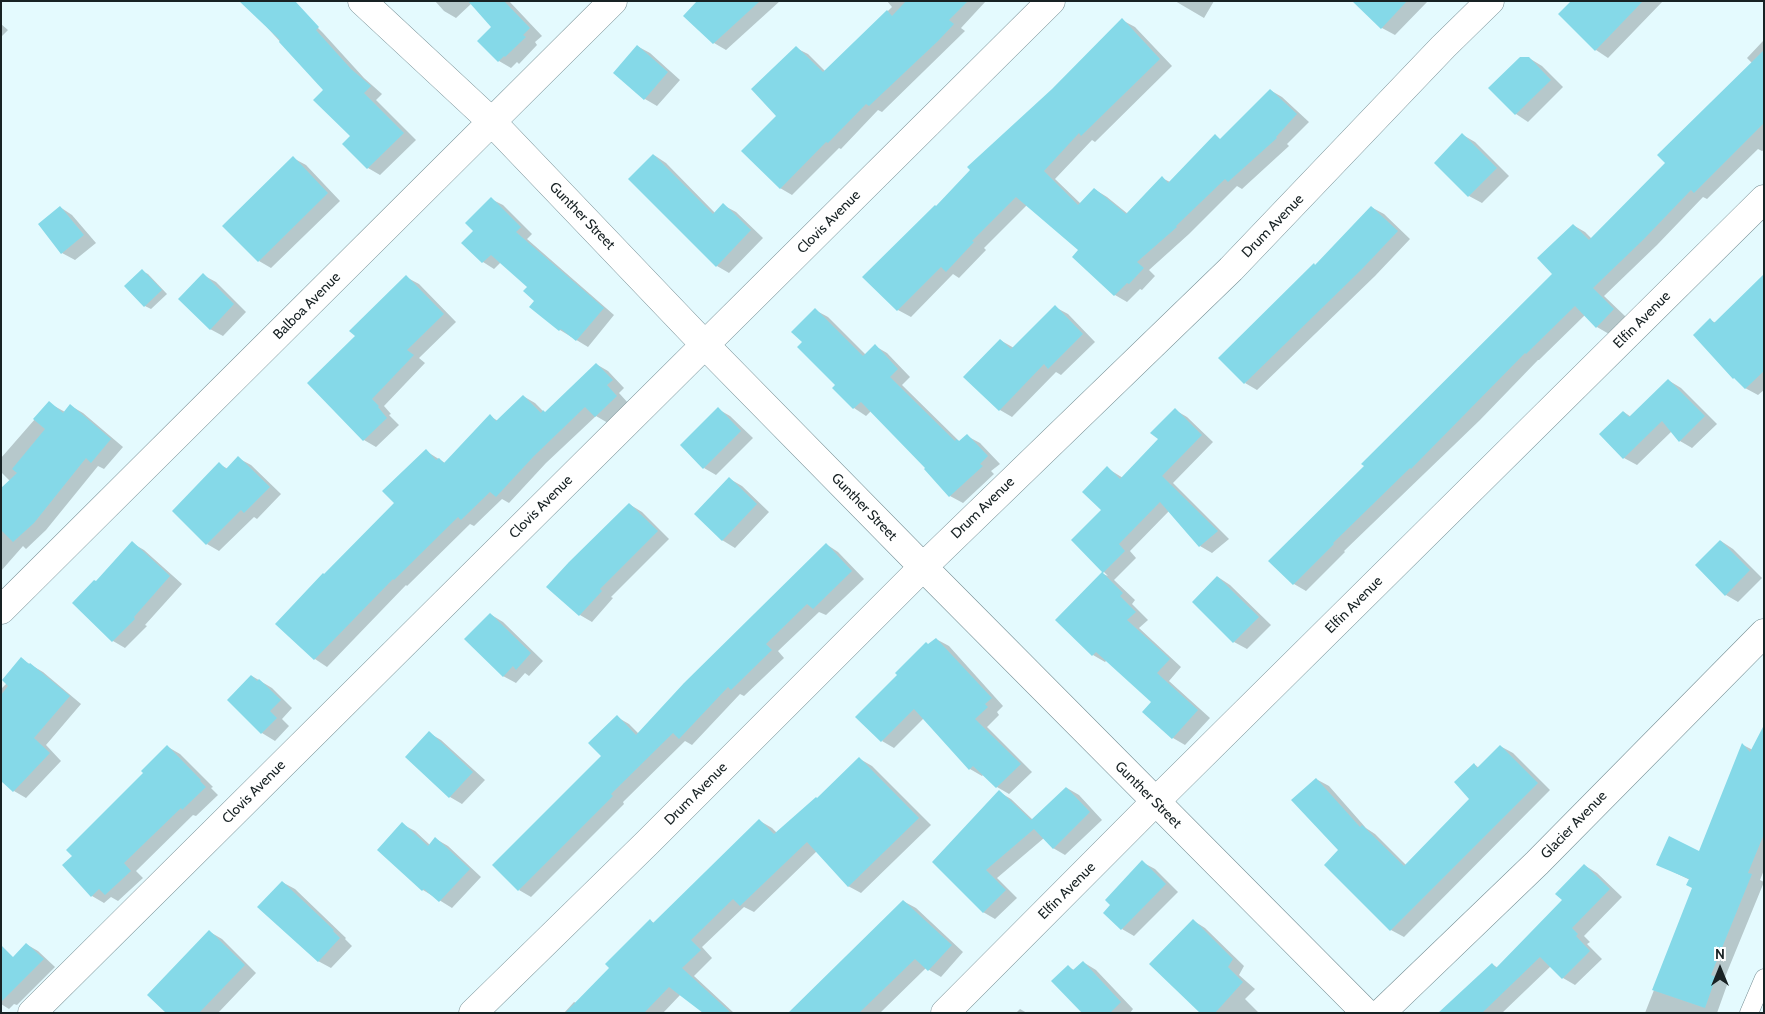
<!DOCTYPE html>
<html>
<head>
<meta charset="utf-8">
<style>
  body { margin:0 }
  #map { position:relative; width:1765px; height:1014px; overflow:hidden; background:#e4fafe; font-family:Cabin,sans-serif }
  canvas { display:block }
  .frame { position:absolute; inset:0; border:2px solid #182224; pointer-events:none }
  .north { position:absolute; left:1695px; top:944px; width:50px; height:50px; -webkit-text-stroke:4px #fff; paint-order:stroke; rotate:0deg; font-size:14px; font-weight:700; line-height:20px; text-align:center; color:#182224 }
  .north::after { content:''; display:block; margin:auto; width:18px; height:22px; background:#182224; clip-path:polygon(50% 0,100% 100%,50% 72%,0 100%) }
</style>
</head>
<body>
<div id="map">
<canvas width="1765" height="1014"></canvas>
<div class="frame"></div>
<div class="north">N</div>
</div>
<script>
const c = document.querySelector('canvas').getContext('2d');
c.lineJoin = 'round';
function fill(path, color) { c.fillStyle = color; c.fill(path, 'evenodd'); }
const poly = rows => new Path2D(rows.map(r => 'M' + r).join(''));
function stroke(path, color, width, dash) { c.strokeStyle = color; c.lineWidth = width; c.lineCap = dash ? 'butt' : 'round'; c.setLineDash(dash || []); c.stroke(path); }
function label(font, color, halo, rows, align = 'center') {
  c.font = font + ' Cabin,sans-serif'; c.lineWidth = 5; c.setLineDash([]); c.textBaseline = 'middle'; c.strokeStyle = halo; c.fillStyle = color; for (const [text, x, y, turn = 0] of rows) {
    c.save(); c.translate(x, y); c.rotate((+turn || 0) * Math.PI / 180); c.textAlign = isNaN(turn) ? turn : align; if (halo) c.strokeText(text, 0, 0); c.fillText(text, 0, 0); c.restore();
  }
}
fill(poly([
  [291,1,323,33,364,78,382,94,376,100,416,140,380,175,368,168,344,144,352,136,324,90,264,24],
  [435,1,509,1,542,36,535,42,537,45,519,64,517,62,511,68,499,61,493,27,472,3,456,18,444,11],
  [699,1,780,1,726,50,714,43],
  [887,1,986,1,961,28,965,31,882,112,878,110,841,149,839,148,792,195,780,188,778,116,796,48,808,54,826,72,892,7],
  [1175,1,1214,1,1204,18],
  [1354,1,1428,1,1395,35,1382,28],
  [1572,1,1663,1,1608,58,1596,50,1560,14],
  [1122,20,1135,27,1172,66,1095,142,1092,140,1055,179,1081,204,1094,189,1107,197,1128,214,1162,178,1170,182,1215,136,1221,140,1270,90,1282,97,1309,122,1287,144,1289,146,1242,189,1237,186,1189,234,1149,270,1155,276,1142,290,1140,289,1127,302,1115,295,1074,257,1080,250,1027,205,984,248,986,250,959,278,953,274,911,317,898,310,864,277,937,207],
  [1,24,8,30,1,37],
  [1763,41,1764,150,1762,151,1758,149,1707,199,1703,197,1657,245,1604,296,1626,317,1609,334,1597,327,1585,315,1539,360,1538,360,1480,420,1344,551,1345,552,1306,591,1294,584,1270,561,1366,466,1554,274,1573,225,1585,232,1592,239,1666,163,1752,63,1747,58],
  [637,46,650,53,680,80,657,106,645,99],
  [1529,58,1542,66,1563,87,1528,122,1516,114,1490,88],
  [1463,135,1475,142,1509,176,1482,203,1469,196,1435,163],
  [654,155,666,163,715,213,723,205,736,212,763,238,729,273,717,266],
  [293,158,306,165,340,201,271,268,259,261],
  [491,199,503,205,532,234,527,239,614,315,588,347,560,330,536,301,529,287,501,262,494,269,483,262,463,243,475,231],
  [60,207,72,215,96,243,75,260,62,253],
  [1371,207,1384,214,1410,239,1375,276,1257,390,1245,383,1315,266],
  [142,271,148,274,167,294,151,309,145,306],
  [203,275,216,282,246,312,223,336,210,329],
  [1764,276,1764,390,1758,395,1745,388,1710,320,1716,323],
  [406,277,419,284,456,322,419,358,425,363,384,406,391,414,389,415,399,425,376,447,364,440,357,336],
  [1055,307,1068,314,1095,342,1061,375,1056,372,1012,417,1000,410,1000,340,1014,348],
  [815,310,828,317,866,355,875,346,887,353,910,377,902,385,960,442,967,436,980,443,1000,464,991,471,994,474,963,503,950,496,927,468,871,411,866,416,854,408,834,388,837,385,803,342],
  [596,364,608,371,624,388,619,393,629,404,608,423,596,416,546,463,509,503,502,499,474,526,470,524,407,586,406,585,327,667,315,659,277,624,396,503,426,451,445,463,490,416,498,421,523,396,535,403,545,413],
  [1668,380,1681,388,1717,424,1692,448,1680,441,1672,431,1637,465,1624,458,1601,434,1624,412,1631,417],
  [49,403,65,412,71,406,83,413,123,447,104,469,98,466,46,530,26,549,23,546,1,571,1,490,10,481,1,472,1,458],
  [718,409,730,416,753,438,716,475,704,468],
  [1175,410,1187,417,1213,442,1173,483,1229,539,1212,553,1200,546,1169,511,1130,551,1136,558,1114,580,1135,600,1132,604,1148,620,1139,628,1181,667,1169,681,1210,718,1185,745,1173,738,1153,702,1107,660,1105,662,1093,655,1103,574,1108,576,1072,540,1102,510,1107,468,1123,478,1159,439],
  [238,458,251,465,281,494,257,519,254,517,219,551,207,544,219,464,228,469],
  [730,479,742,486,769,512,735,548,722,540],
  [629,504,642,512,669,539,611,597,613,598,592,622,580,615,548,587],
  [1721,541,1733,549,1762,578,1738,602,1726,595],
  [132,543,144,550,182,584,145,625,147,626,125,648,113,641,96,582],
  [826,544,838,552,864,579,826,615,819,612,778,651,784,658,744,696,740,694,692,745,685,741,623,802,624,804,531,897,519,890,603,756,617,717,629,724,639,734],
  [1218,577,1230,585,1271,625,1247,649,1234,642],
  [490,614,503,622,543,661,529,676,525,673,516,683,503,676],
  [936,639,949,646,1003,706,997,712,999,715,987,727,1032,772,1009,794,997,787,984,774,982,776,970,769,924,718,894,748,882,741,929,645],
  [21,659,43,672,81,704,46,745,61,761,26,798,14,791,4,781,1,783,1,689,7,683],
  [252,676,272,688,292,708,282,719,289,726,275,741,262,733,228,700],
  [1764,728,1764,870,1760,880,1764,882,1723,982,1727,985,1717,1013,1645,1013,1694,888,1690,880,1657,864,1700,853,1743,745,1753,750],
  [429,733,441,740,485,780,462,804,450,797],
  [1500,746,1513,753,1550,790,1404,937,1391,930,1325,865,1340,850,1316,779,1329,786,1366,828,1375,834,1406,865,1471,799,1474,764,1479,768],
  [168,747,180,754,213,787,211,788,218,795,196,816,193,815,136,871,143,878,118,901,111,897,104,903,92,896,74,856],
  [860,759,872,766,931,825,861,893,848,886,817,851,754,912,744,907,702,947,712,958,694,976,734,1013,706,1013,681,994,663,1013,564,1013,574,1002,576,1003,611,968,651,921,654,923,760,821,772,828,777,833,818,799],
  [1067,788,1079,795,1102,820,1065,855,1053,848,1044,838,997,878,1017,898,995,919,983,912,934,862,999,792,1011,799,1033,820],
  [402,824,415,831,430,845,436,839,448,846,481,877,452,908,423,890],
  [1142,862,1155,869,1178,892,1134,936,1122,929],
  [1584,865,1597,873,1622,897,1584,936,1590,942,1587,944,1602,959,1575,985,1563,978,1551,966,1502,1013,1459,1013,1492,964,1498,968,1563,900],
  [282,882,295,889,346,938,345,939,352,946,331,968,318,961],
  [903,901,916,908,963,952,941,977,926,968,880,1013,790,1013],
  [1194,921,1205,928,1244,966,1239,975,1255,989,1245,999,1259,1013,1202,1013],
  [210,932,222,939,256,973,218,1013,167,1013],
  [26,944,38,951,55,967,17,1005,14,1004,9,1009,1,1004,1,955,13,958],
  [1083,962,1096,970,1133,1009,1130,1013,1084,1013,1068,967,1074,970],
  [1020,1009,1027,1013,1016,1013]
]), '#0003');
fill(poly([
  [239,1,295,1,319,27,316,30,351,69,371,86,364,93,404,133,367,169,342,144,350,136,313,100,323,90,279,42,280,40],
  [468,1,504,1,530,28,523,35,526,37,505,57,504,56,498,62,477,41,491,27],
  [697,1,760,1,713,44,683,16],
  [906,1,968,1,949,20,954,24,938,41,869,106,866,104,828,143,826,142,780,189,741,151,776,116,751,89,796,46,823,72,887,10,892,16],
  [1352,1,1407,1,1381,29],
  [1571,1,1643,1,1595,51,1558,14],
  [1122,18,1160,59,1081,136,1079,133,1044,171,1078,205,1094,188,1126,214,1162,176,1168,183,1215,134,1220,139,1270,89,1297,114,1276,137,1277,138,1228,182,1225,179,1176,226,1177,227,1137,262,1144,268,1129,284,1127,283,1114,296,1072,257,1078,250,1016,197,972,241,974,242,946,272,941,267,897,311,862,277,935,205,936,206,970,170,967,167,1052,89],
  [637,45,668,72,644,100,613,73],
  [1764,50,1764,123,1694,193,1691,190,1644,239,1593,288,1614,309,1596,328,1575,306,1526,354,1525,353,1411,469,1410,468,1333,543,1334,544,1293,585,1268,561,1364,466,1361,464,1552,274,1537,258,1573,224,1589,240,1665,163,1657,155],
  [1520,57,1529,57,1551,80,1515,115,1488,88],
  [1462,133,1497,168,1468,197,1434,163],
  [653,154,713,214,723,203,751,230,716,267,628,179],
  [293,156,328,193,258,262,222,226],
  [491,197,521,227,516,232,604,308,576,341,561,329,559,331,529,307,534,301,523,291,527,287,491,255,482,263,461,243,473,231,465,223],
  [60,206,84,235,61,254,38,224],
  [1371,206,1398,231,1362,269,1244,384,1218,358,1314,263,1315,265],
  [142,269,162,290,144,307,124,286],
  [203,273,234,304,210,330,178,299],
  [1764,274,1764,371,1745,389,1734,378,1733,379,1693,335,1710,318,1714,323],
  [406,275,444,314,407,350,414,355,372,399,379,406,378,407,387,418,363,441,307,383,355,336,349,331],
  [1055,305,1083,334,1048,369,1044,364,999,411,963,377,1000,339,1011,349],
  [815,308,863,356,875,344,898,369,890,377,955,441,956,439,959,441,967,434,988,456,980,464,983,466,949,497,924,469,925,468,861,402,853,409,832,388,835,385,797,347,802,342,791,332],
  [596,363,613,380,607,385,617,396,595,417,585,407,534,456,496,497,490,492,461,520,458,517,394,580,393,579,314,660,275,624,323,573,324,574,394,503,382,491,426,449,436,460,439,458,444,463,490,414,496,421,523,395,541,413,543,410,545,412],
  [1668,379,1705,416,1679,442,1662,421,1623,459,1599,434,1623,411,1629,417],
  [49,401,63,413,70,404,111,439,91,463,86,458,34,523,13,542,1,530,1,488,17,473,12,469,45,429,33,419],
  [718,407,741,431,703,469,680,445],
  [1175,408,1202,435,1162,476,1218,531,1199,547,1160,502,1119,544,1125,551,1103,573,1071,540,1101,510,1082,492,1107,466,1120,479,1158,439,1150,433],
  [238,456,270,487,244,513,241,510,206,545,172,511,219,462,226,469],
  [729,477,757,504,722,541,694,514],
  [629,503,658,531,600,589,602,591,579,616,546,587,569,562],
  [1720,540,1750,570,1725,596,1695,565],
  [132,541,170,576,134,617,135,619,112,642,72,603,94,580,96,581],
  [826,543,852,571,813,609,807,604,766,644,772,650,731,690,728,687,679,739,673,733,611,794,613,796,518,891,492,865,601,756,588,743,617,715,636,735,684,683],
  [1102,572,1123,593,1120,596,1136,612,1127,620,1170,659,1157,673,1198,710,1172,739,1142,712,1151,702,1096,652,1092,656,1055,620],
  [1217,576,1259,617,1233,643,1192,602],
  [490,613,531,653,516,670,513,666,503,677,464,639],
  [936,638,992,698,985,704,988,707,975,719,1021,764,996,788,973,766,969,770,914,709,881,742,855,717,897,675,895,673,926,642,928,644],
  [21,657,29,664,30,663,70,696,34,738,50,753,13,792,1,781,1,695,8,686,2,680],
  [251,675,257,681,259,679,281,700,270,711,277,718,261,734,227,700],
  [1764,725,1764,834,1748,873,1752,874,1711,975,1716,977,1705,1008,1652,990,1692,888,1686,885,1689,879,1656,865,1669,836,1699,851,1742,743,1750,752],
  [429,731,473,772,449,798,405,757],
  [167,745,201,780,200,781,206,787,182,810,181,808,124,863,131,871,105,895,99,889,91,897,62,865,72,856,66,850,143,773,141,771],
  [1500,745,1538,783,1390,931,1324,865,1338,850,1291,800,1316,778,1360,827,1362,825,1404,866,1469,799,1454,782,1474,763,1477,768],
  [859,757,919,818,848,887,807,842,740,906,733,899,691,940,701,950,682,968,730,1012,729,1013,703,1013,669,987,644,1013,565,1013,609,968,605,964,650,919,653,923,759,819,774,834,816,797,817,798],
  [1066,787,1090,812,1053,849,1034,829,986,870,1006,890,983,913,932,862,999,790,1031,820],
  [402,822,428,846,435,837,470,869,439,902,424,889,422,891,377,850],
  [1142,860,1166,884,1121,930,1103,913,1110,905,1105,900],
  [1584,864,1610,889,1572,928,1578,934,1576,936,1590,951,1562,979,1540,957,1482,1013,1438,1013,1492,963,1496,968,1562,900,1555,894],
  [282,881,334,930,333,931,340,938,318,962,257,907],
  [903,900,952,945,928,971,915,959,859,1013,788,1013],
  [1193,919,1233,959,1228,967,1243,982,1215,1013,1200,1013,1149,964],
  [209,930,245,965,199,1013,166,1013,147,995],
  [26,943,44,959,1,1002,1,945,13,957],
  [1083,961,1121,1002,1110,1013,1082,1013,1051,981,1068,965,1073,970]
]), '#85d9e8');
const lane = poly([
  [1749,1013,1764,978]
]);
const street = poly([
  [362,1,492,122,705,345,923,567,1366,1013],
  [1,610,613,1],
  [32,1013,1051,1],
  [473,1013,648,842,923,567,1231,269,1443,47,1490,1],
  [945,1013,1155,802,1764,199],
  [1381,1013,1537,863,1764,633]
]);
stroke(lane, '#758e94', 19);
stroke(street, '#758e94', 29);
stroke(lane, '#fff', 18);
stroke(street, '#fff', 28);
label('14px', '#182224', '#fff', [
  ["Gunther Street",582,216,46],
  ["Clovis Avenue",829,222,-45],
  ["Drum Avenue",1273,226,-46],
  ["Balboa Avenue",307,306,-45],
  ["Elfin Avenue",1642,320,-45],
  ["Clovis Avenue",541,507,-45],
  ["Gunther Street",864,507,46],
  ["Drum Avenue",983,508,-44],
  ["Elfin Avenue",1354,605,-45],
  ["Clovis Avenue",254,792,-45],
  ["Drum Avenue",696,794,-45],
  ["Gunther Street",1148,795,45],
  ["Glacier Avenue",1574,825,-46],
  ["Elfin Avenue",1067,891,-45]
]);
</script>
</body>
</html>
